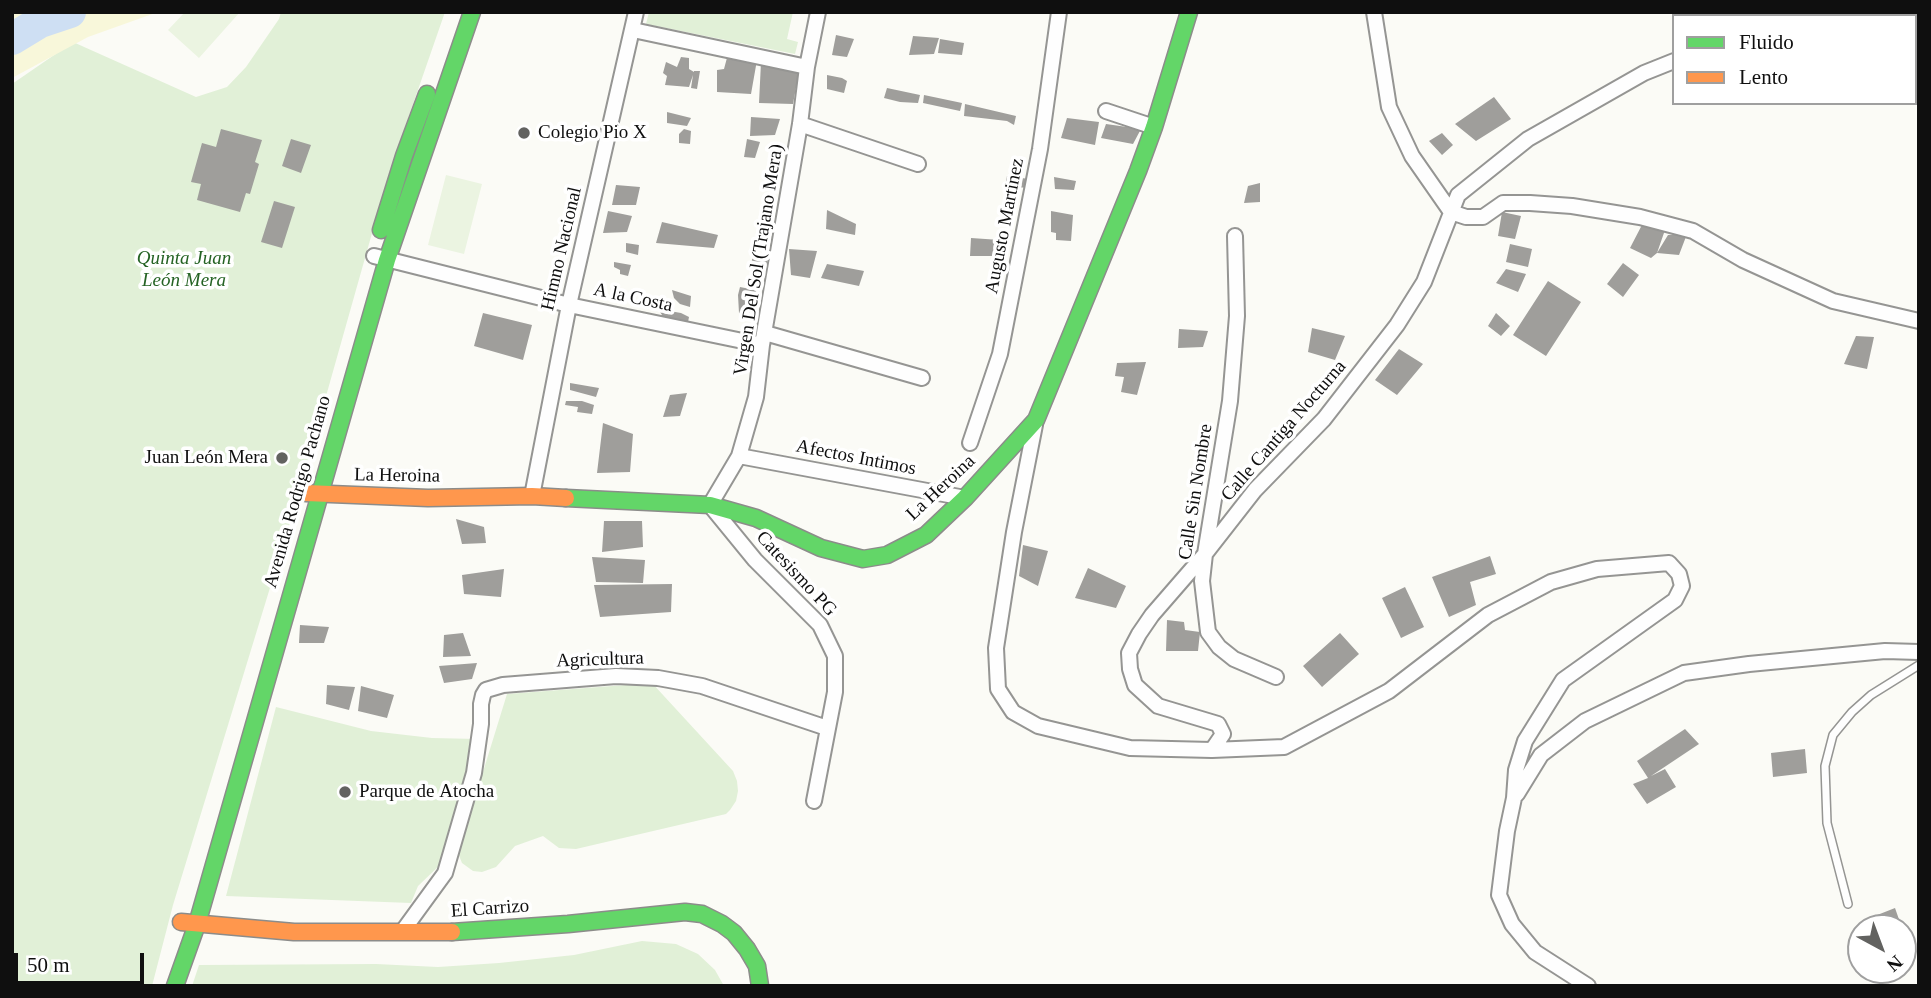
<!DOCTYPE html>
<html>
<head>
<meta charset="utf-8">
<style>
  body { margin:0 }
  #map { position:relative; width:1931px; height:998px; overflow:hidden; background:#fbfbf6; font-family:"Times New Roman",serif }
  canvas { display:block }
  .frame { position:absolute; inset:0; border:14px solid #0f0f0f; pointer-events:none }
  .legend { position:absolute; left:1672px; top:14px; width:245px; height:91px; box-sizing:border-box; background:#fff; border:2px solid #9f9f9f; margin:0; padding:9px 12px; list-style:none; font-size:21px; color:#0f0f0f }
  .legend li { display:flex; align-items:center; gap:14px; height:35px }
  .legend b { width:35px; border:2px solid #9f9f9f }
  .north { position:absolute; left:1847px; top:914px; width:70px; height:70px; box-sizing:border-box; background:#fff; border:2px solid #9f9f9f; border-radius:50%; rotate:139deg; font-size:19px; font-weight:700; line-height:28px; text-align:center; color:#0f0f0f }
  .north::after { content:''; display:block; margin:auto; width:24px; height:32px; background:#626260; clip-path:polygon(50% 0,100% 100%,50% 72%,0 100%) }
  .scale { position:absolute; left:14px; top:953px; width:130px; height:32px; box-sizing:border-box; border:4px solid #0f0f0f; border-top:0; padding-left:9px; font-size:21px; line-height:24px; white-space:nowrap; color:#0f0f0f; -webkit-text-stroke:5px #fff; paint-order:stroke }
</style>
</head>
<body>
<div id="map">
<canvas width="1931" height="998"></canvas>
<div class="frame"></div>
<ul class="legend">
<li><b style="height:9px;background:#63d668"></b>Fluido</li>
<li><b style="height:9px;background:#ff974d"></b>Lento</li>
</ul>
<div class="north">N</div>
<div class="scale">50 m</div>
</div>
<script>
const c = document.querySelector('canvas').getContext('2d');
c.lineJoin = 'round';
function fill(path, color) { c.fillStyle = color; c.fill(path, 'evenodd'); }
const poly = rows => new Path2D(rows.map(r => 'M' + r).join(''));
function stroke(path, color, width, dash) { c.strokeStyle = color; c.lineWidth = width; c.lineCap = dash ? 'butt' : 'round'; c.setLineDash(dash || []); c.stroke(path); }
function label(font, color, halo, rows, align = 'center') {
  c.font = font + ' "Times New Roman",serif'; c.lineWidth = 7; c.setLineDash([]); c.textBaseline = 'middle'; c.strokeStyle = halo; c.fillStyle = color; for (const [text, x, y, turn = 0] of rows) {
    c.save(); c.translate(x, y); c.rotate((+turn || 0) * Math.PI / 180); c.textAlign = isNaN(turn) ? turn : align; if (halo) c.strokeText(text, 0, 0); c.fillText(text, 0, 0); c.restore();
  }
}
fill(poly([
  [281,12,445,12,395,156,378,212,295,506,173,905,152,986,12,986,12,84,73,42,196,97,227,87,246,67,279,19],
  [649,12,793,12,787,39,798,42,795,54,646,24],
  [652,683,733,771,737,781,738,791,736,801,730,810,726,814,576,849,559,848,543,836,515,846,496,867,482,872,473,871,462,863,458,853,507,694],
  [276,707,371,731,432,738,478,739,440,865,418,886,411,903,226,896],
  [642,941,676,944,698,954,715,970,724,986,192,986,199,965,376,964,438,967,499,963,574,955]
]), '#e1f0d7');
fill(poly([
  [12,12,158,12,88,37,12,78]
]), '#f8f7da');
fill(poly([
  [185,12,240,12,199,58,168,30],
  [446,175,482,184,464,254,428,245]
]), '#ebf4e1');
stroke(poly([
  [12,39,40,22,70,12]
]), '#cedff3', 32);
fill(poly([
  [836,35,854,39,847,57,832,55],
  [913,36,939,38,934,54,909,55],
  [940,39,964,43,962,55,938,53],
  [728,54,757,60,751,94,717,92,717,70,724,69],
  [681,57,689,58,689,69,694,72,694,71,700,71,697,89,691,88,693,75,689,87,665,85,667,76,663,73,666,62,677,67],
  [761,62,799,71,793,104,759,103],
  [827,75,842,78,847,81,844,93,827,89],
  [887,88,920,95,918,103,900,102,884,98],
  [924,95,962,103,960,111,923,103],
  [1494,97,1511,119,1476,141,1455,124],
  [965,104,1016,116,1014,125,1007,121,964,116],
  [667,112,691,118,687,126,667,123],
  [751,117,780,119,775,135,750,136],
  [1067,118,1099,122,1095,145,1061,138],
  [1106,124,1141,129,1133,144,1101,138],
  [221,129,262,140,255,162,259,164,250,194,246,193,240,212,197,200,201,184,191,182,202,143,216,147],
  [684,129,691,131,690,144,679,143,679,134],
  [1442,133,1453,145,1442,155,1429,141],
  [291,139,311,145,301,173,282,166],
  [747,139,760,142,755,158,744,157],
  [1007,176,1029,179,1028,188,1005,186],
  [1054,177,1076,181,1074,190,1055,189],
  [1260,183,1260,202,1244,203,1248,186],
  [616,185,640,187,636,205,612,205],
  [274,201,295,207,282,248,261,242],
  [827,210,856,224,855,235,826,229],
  [608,211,632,216,627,232,603,233],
  [1051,211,1073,215,1071,241,1056,240,1056,233,1051,232],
  [1502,212,1521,216,1515,239,1498,236],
  [1644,221,1665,230,1657,253,1651,258,1630,248],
  [662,222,718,235,714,248,656,243],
  [1687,234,1679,255,1657,253,1668,235],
  [971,238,1000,240,995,256,970,256],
  [626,243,639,245,638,255,626,252],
  [1510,244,1532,249,1528,267,1506,262],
  [789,249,817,251,810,278,791,275],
  [753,255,768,259,765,269,751,265],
  [614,262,631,265,628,276,620,274,620,270,614,267],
  [1623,263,1639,275,1623,297,1607,284],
  [827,264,864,271,859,286,821,278],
  [1506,269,1526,274,1518,292,1496,283],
  [1548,281,1581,302,1546,356,1513,335],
  [740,287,760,291,754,317,739,313,738,295],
  [672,290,691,296,690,307,680,304,674,298],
  [658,309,681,313,689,317,687,327,659,320,662,315],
  [483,313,532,325,523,360,474,346],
  [1496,313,1510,326,1501,336,1488,326],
  [1312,328,1345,336,1335,360,1308,352],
  [1179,329,1208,331,1203,347,1178,348],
  [1856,336,1874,337,1867,369,1844,364],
  [1399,349,1423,364,1397,395,1375,380],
  [1146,362,1137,395,1121,392,1124,377,1115,376,1117,363],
  [570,383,599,388,596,397,570,390],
  [687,393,680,416,663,417,670,395],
  [566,401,582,401,594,405,592,414,577,412,578,407,565,405],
  [603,423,633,434,630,472,597,473],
  [456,519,484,527,486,543,462,544],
  [604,521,642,521,643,547,602,552],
  [1023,545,1048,551,1038,586,1019,576],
  [1490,556,1496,574,1470,582,1476,605,1449,617,1432,577],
  [592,557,645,560,643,583,596,582],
  [1088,568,1126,586,1116,608,1075,598],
  [504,569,501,597,464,594,462,575],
  [672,584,671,612,600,617,594,585],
  [1405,587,1424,627,1401,638,1382,598],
  [1167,620,1184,622,1185,630,1200,632,1198,651,1166,651],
  [300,625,329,627,324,643,299,643],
  [463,633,471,656,443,657,444,635],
  [1340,633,1359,654,1322,687,1303,666],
  [477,663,472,679,444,683,439,666],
  [327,685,355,687,349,710,326,704],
  [361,686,394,695,387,718,358,711],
  [1685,729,1699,744,1651,776,1665,769,1676,787,1647,804,1633,784,1648,778,1637,761],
  [1805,749,1807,773,1773,777,1771,753],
  [1895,908,1902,928,1864,928,1862,921]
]), '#9f9e9b');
const lane = poly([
  [1848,904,1827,823,1825,766,1833,735,1852,712,1871,695,1919,665]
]);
const street = poly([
  [1374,12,1389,107,1412,156,1451,212,1466,217,1483,217,1503,203,1530,203,1572,206,1640,217,1693,231,1743,260,1833,301,1919,321],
  [1783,16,1791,12],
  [633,30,807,67],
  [1106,111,1154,127],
  [800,124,918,164],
  [1235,236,1237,316,1230,401,1205,554,1202,581,1208,632,1219,647,1234,659,1276,677],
  [374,256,569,305,762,345],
  [765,333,922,378],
  [1035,425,1014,532,996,648,998,689,1013,712,1038,726,1130,748,1212,750,1284,747,1389,691,1488,615,1551,582,1597,569,1669,563,1679,574,1682,586,1675,600,1563,680,1525,741,1516,770,1514,798,1507,831,1499,895,1512,924,1535,952,1588,986],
  [970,443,1000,354,1040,149,1059,12],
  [739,456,965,498],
  [532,496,569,305,636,12],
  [1212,750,1223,734,1218,724,1158,706,1135,685,1130,669,1129,653,1139,634,1152,615,1205,554,1255,490,1324,419,1397,325,1424,282,1458,195,1528,139,1644,73,1674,61],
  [1517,794,1541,755,1585,721,1684,673,1749,664,1885,651,1919,652],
  [814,801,835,692,835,656,820,625,755,560,710,505,739,456,756,397,762,345,800,124,807,67,818,12],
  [402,932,445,873,474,773,481,724,481,704,483,695,486,690,503,685,616,676,658,678,702,686,827,728]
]);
const fast = poly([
  [381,230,404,156,427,94],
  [566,498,710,505,756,518,821,548,863,559,887,555,926,535,965,498,1036,420,1138,171,1154,127,1189,12],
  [452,932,568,924,685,912,702,914,722,924,734,933,747,949,757,966,760,986],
  [175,986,197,924,387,260,472,12]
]);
const slow = poly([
  [306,493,428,498,532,496,566,498],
  [181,922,294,932,452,932]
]);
stroke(lane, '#959593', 10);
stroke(street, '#959593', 18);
stroke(fast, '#8c8c8a', 19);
stroke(slow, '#8c8c8a', 19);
stroke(lane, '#fefefe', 7);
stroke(street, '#fefefe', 14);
stroke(fast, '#63d668', 16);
stroke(slow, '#ff974d', 16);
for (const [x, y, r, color] of [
  [524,133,7,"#626260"],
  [282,458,7,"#626260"],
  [345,792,7,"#626260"]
]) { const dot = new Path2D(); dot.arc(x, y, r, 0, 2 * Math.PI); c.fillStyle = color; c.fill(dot); stroke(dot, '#fff', 2.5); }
label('19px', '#0f0f0f', '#fff', [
  ["Colegio Pio X",538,133],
  ["Juan León Mera",268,458,"right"],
  ["Parque de Atocha",359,792]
], 'left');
label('19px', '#0f0f0f', '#fff', [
  ["Augusto Martinez",1005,226,-79],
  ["Himno Nacional",562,249,-77],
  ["Virgen Del Sol (Trajano Mera)",759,260,-81],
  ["A la Costa",633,298,12],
  ["Calle Cantiga Nocturna",1284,431,-49],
  ["Afectos Intimos",856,458,11],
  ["La Heroina",397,476,1],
  ["La Heroina",941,488,-43],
  ["Avenida Rodrigo Pachano",298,492,-74],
  ["Calle Sin Nombre",1196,492,-81],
  ["Catesismo PG",796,574,47],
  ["Agricultura",600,660,-2],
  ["El Carrizo",490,909,-4]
]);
label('italic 19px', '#256324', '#fff', [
  ["Quinta Juan",184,259],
  ["León Mera",184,281]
]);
</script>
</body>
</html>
